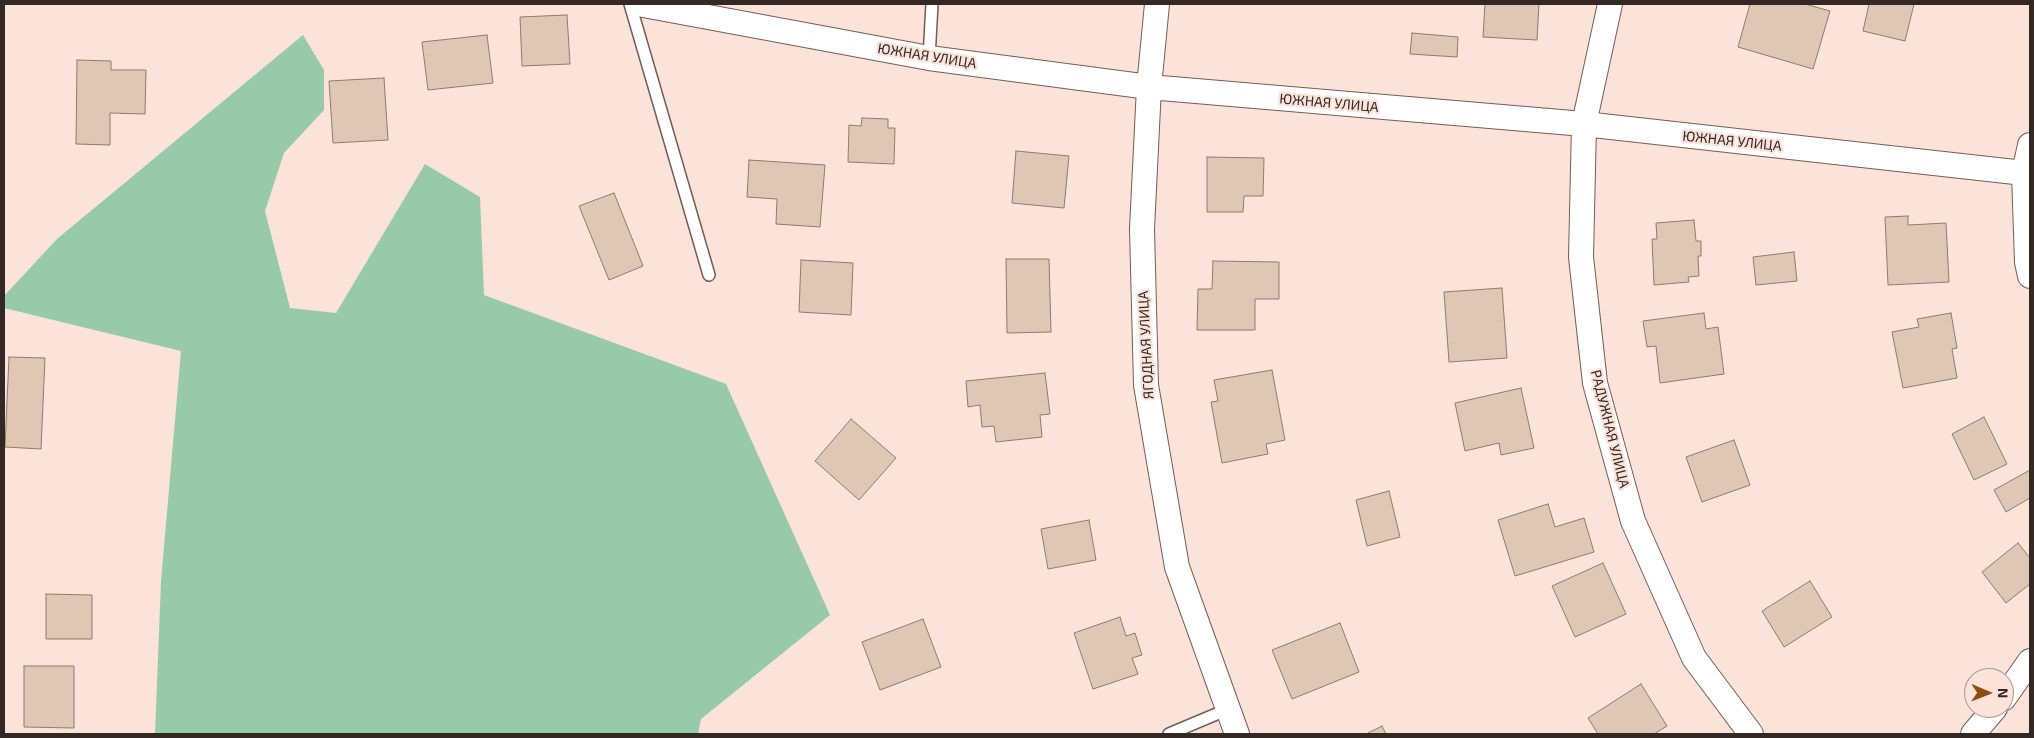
<!DOCTYPE html>
<html>
<head>
<meta charset="utf-8">
<style>
  body { margin:0 }
  #map { position:relative; width:2034px; height:738px; overflow:hidden; background:#fbe3da; font-family:"Exo 2",sans-serif }
  canvas { display:block }
  .frame { position:absolute; inset:0; border:5px solid #332824; pointer-events:none }
  .north { position:absolute; left:1964px; top:668px; width:50px; height:50px; box-sizing:border-box; background:#fbe3da; border:1px solid #ab9891; border-radius:50%; rotate:91deg; font-size:14px; font-weight:700; line-height:20px; text-align:center; color:#332824 }
  .north::after { content:''; display:block; margin:auto; width:18px; height:22px; background:#8d4e14; clip-path:polygon(50% 0,100% 100%,50% 72%,0 100%) }
</style>
</head>
<body>
<div id="map">
<canvas width="2034" height="738"></canvas>
<div class="frame"></div>
<div class="north">N</div>
</div>
<script>
const c = document.querySelector('canvas').getContext('2d');
c.lineJoin = 'round';
function fill(path, color) { c.fillStyle = color; c.fill(path, 'evenodd'); }
const poly = rows => new Path2D(rows.map(r => 'M' + r).join(''));
function stroke(path, color, width, dash) { c.strokeStyle = color; c.lineWidth = width; c.lineCap = dash ? 'butt' : 'round'; c.setLineDash(dash || []); c.stroke(path); }
function label(font, color, halo, rows, align = 'center') {
  c.font = font + ' "Exo 2",sans-serif'; c.lineWidth = 4.5; c.setLineDash([]); c.textBaseline = 'middle'; c.strokeStyle = halo; c.fillStyle = color; for (const [text, x, y, turn = 0] of rows) {
    c.save(); c.translate(x, y); c.rotate((+turn || 0) * Math.PI / 180); c.textAlign = isNaN(turn) ? turn : align; if (halo) c.strokeText(text, 0, 0); c.fillText(text, 0, 0); c.restore();
  }
}
fill(poly([
  [303,35,324,70,324,110,284,153,265,211,290,308,336,313,425,164,480,197,484,295,726,384,830,615,701,719,698,734,155,734,161,581,181,351,4,308,4,296,57,239]
]), '#97c9aa');
const building = poly([
  [1485,4,1539,4,1537,40,1483,37,1485,4],
  [1750,4,1805,4,1830,11,1813,69,1738,47,1750,4],
  [1869,4,1914,4,1905,41,1863,31,1869,4],
  [567,15,570,64,522,66,520,17,567,15],
  [1412,33,1458,37,1457,57,1410,54,1412,33],
  [487,35,493,83,428,90,422,42,487,35],
  [77,60,111,61,111,70,146,70,145,114,110,113,110,145,76,144,77,60],
  [384,78,388,140,333,143,329,81,384,78],
  [862,118,888,119,888,128,895,128,894,164,848,162,849,125,861,126,862,118],
  [1016,151,1069,156,1064,208,1012,203,1016,151],
  [1207,157,1264,158,1263,196,1244,196,1243,212,1207,212,1207,157],
  [749,160,825,165,820,227,776,224,777,199,747,197,749,160],
  [614,193,643,266,609,280,579,206,614,193],
  [1908,216,1908,225,1946,223,1949,282,1888,285,1885,217,1908,216],
  [1694,220,1696,241,1701,241,1701,256,1698,256,1699,276,1688,277,1689,282,1654,285,1652,239,1657,239,1656,223,1694,220],
  [1794,252,1797,281,1756,285,1753,257,1794,252],
  [1006,259,1049,259,1051,332,1007,333,1006,259],
  [801,260,853,263,851,315,799,312,801,260],
  [1213,261,1279,262,1279,299,1255,299,1255,330,1197,330,1198,289,1212,289,1213,261],
  [1502,288,1507,358,1449,362,1444,292,1502,288],
  [1704,313,1706,329,1718,327,1724,374,1660,383,1656,346,1647,347,1643,321,1704,313],
  [1951,313,1957,348,1952,349,1957,378,1903,388,1892,332,1919,327,1917,319,1951,313],
  [9,357,45,358,41,449,5,447,9,357],
  [1272,370,1285,440,1266,444,1268,454,1222,463,1211,402,1218,401,1214,380,1272,370],
  [1045,373,1050,414,1040,415,1042,437,996,442,994,426,982,427,980,405,968,407,966,381,1045,373],
  [1521,388,1534,448,1501,455,1499,443,1465,451,1455,403,1521,388],
  [1984,417,2007,464,1974,480,1952,434,1984,417],
  [851,419,896,458,859,500,815,461,851,419],
  [1734,440,1750,485,1702,502,1686,457,1734,440],
  [2030,470,2030,498,2006,512,1994,490,2030,470],
  [1389,491,1400,537,1367,546,1356,500,1389,491],
  [1548,504,1555,527,1584,518,1594,552,1515,576,1498,520,1548,504],
  [1089,520,1096,560,1048,569,1041,529,1089,520],
  [2018,543,2030,558,2030,584,2006,603,1982,572,2018,543],
  [1603,563,1626,614,1575,637,1552,586,1603,563],
  [1810,581,1832,617,1784,647,1762,611,1810,581],
  [46,594,92,595,92,639,46,639,46,594],
  [1120,617,1126,636,1135,633,1142,655,1132,658,1138,674,1093,689,1074,633,1120,617],
  [923,619,941,667,880,690,862,642,923,619],
  [1340,623,1359,672,1292,699,1272,650,1340,623],
  [24,666,74,666,74,728,24,727,24,666],
  [1641,684,1667,726,1654,734,1598,734,1588,718,1641,684],
  [1382,726,1386,734,1366,734,1382,726]
]);
fill(building, '#dec7b4');
stroke(building, '#907a69', 1);
const service = poly([
  [630,4,709,275],
  [929,58,932,4],
  [1169,734,1226,710]
]);
const minor = poly([
  [638,4,929,58,1149,87,1584,124,2024,173],
  [1157,4,1149,87,1142,229,1146,385,1177,567,1237,734],
  [1610,4,1584,124,1581,257,1595,383,1633,521,1694,658,1751,734],
  [2030,145,2024,173,2027,262,2030,276],
  [2004,698,2030,661],
  [1973,734,1995,708]
]);
stroke(service, '#765d53', 14);
stroke(minor, '#765d53', 26);
stroke(service, '#fff', 11);
stroke(minor, '#fff', 24);
label('14px', '#332824', '#fbe3da', [
  ["ЮЖНАЯ УЛИЦА",927,56,9],
  ["ЮЖНАЯ УЛИЦА",1329,103,5],
  ["ЮЖНАЯ УЛИЦА",1732,141,6],
  ["ЯГОДНАЯ УЛИЦА",1146,345,-93],
  ["РАДУЖНАЯ УЛИЦА",1610,429,76]
]);
</script>
</body>
</html>
